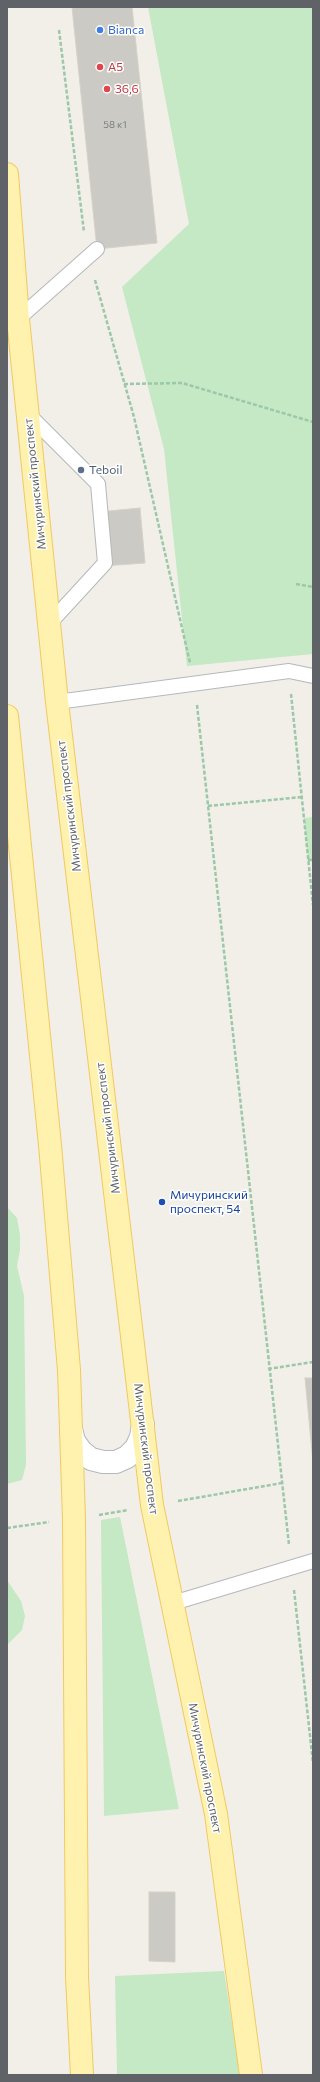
<!DOCTYPE html>
<html>
<head>
<meta charset="utf-8">
<style>
  body { margin:0 }
  #map { position:relative; width:320px; height:2082px; overflow:hidden; background:#f1efe8; font-family:Commissioner,sans-serif }
  canvas { display:block }
  .frame { position:absolute; inset:0; border:8px solid #5f6368; pointer-events:none }
</style>
</head>
<body>
<div id="map">
<canvas width="320" height="2082"></canvas>
<div class="frame"></div>
</div>
<script>
const c = document.querySelector('canvas').getContext('2d');
c.lineJoin = 'round';
function fill(path, color) { c.fillStyle = color; c.fill(path, 'evenodd'); }
const poly = rows => new Path2D(rows.map(r => 'M' + r).join(''));
function stroke(path, color, width, dash) { c.strokeStyle = color; c.lineWidth = width; c.lineCap = dash ? 'butt' : 'round'; c.setLineDash(dash || []); c.stroke(path); }
function label(font, color, halo, rows, align = 'center') {
  c.font = font + ' Commissioner,sans-serif'; c.lineWidth = 3; c.setLineDash([]); c.textBaseline = 'middle'; c.strokeStyle = halo; c.fillStyle = color; for (const [text, x, y, turn = 0] of rows) {
    c.save(); c.translate(x, y); c.rotate((+turn || 0) * Math.PI / 180); c.textAlign = isNaN(turn) ? turn : align; if (halo) c.strokeText(text, 0, 0); c.fillText(text, 0, 0); c.restore();
  }
}
fill(poly([
  [148,7,313,7,313,654,187,666,164,449,122,287,189,224],
  [313,817,313,860,308,860,304,818],
  [7,1207,17,1218,20,1235,20,1250,17,1266,24,1296,26,1465,22,1480,7,1484],
  [120,1517,179,1809,104,1816,101,1520],
  [7,1580,21,1601,25,1616,22,1630,7,1645],
  [224,1971,240,2075,117,2075,115,1976]
]), '#c5e8c5');
const building = poly([
  [72,7,132,7,157,243,97,249,72,7],
  [140,508,145,563,103,566,98,512,140,508],
  [305,1378,313,1378,313,1462,305,1378],
  [149,1892,175,1892,175,1962,149,1961,149,1892]
]);
fill(building, '#cccac5');
stroke(building, '#d6d1c6', 1);
const service = poly([
  [18,319,97,249],
  [28,414,98,484,105,563,49,624],
  [57,702,289,671,313,676],
  [173,1603,313,1561]
]);
const minor = poly([
  [71,1429,74,1441,81,1451,91,1459,103,1462,116,1462,127,1457,136,1448,141,1437,143,1424]
]);
const primary = poly([
  [7,174,18,319,57,702,152,1505,216,1814,251,2075],
  [7,716,50,1145,69,1370,74,1519,77,1977,82,2075]
]);
stroke(service, '#b5b8bc', 16);
stroke(minor, '#b5b8bc', 24);
stroke(primary, '#f2c960', 24);
stroke(poly([
  [59,30,84,232],
  [95,280,134,417,190,663],
  [124,384,182,383,313,422],
  [296,584,313,587],
  [291,694,313,905],
  [197,705,289,1545],
  [208,806,302,797],
  [308,860,313,860],
  [268,1369,313,1362],
  [178,1501,282,1483],
  [99,1515,128,1510],
  [7,1528,49,1522],
  [294,1590,313,1763]
]), '#9cc7a9', 2.5, [4, 2]);
stroke(service, '#fff', 14);
stroke(minor, '#fff', 22);
stroke(primary, '#fff2af', 22);
for (const [x, y, r, color] of [
  [100,30,4,"#3f7fe0"],
  [100,67,4,"#e0444e"],
  [107,89,4,"#e0444e"],
  [81,470,4,"#5c6f8a"],
  [162,1202,4,"#1a4fb4"]
]) { const dot = new Path2D(); dot.arc(x, y, r, 0, 2 * Math.PI); c.fillStyle = color; c.fill(dot); stroke(dot, '#fff', 1.5); }
label('10px', '#7a7d7f', null, [
  ["58 к1",115,125]
]);
label('12px', '#366cbe', '#fff', [
  ["Bianca",108,30]
], 'left');
label('12px', '#be3a42', '#fff', [
  ["А5",108,67],
  ["36,6",115,89]
], 'left');
label('12px', '#4e5e75', '#fff', [
  ["Teboil",89,470]
], 'left');
label('12px', '#5f6368', '#fff', [
  ["Мичуринский проспект",35,484,-96],
  ["Мичуринский проспект",69,806,-97],
  ["Мичуринский проспект",108,1128,-97],
  ["Мичуринский проспект",146,1449,83],
  ["Мичуринский проспект",205,1768,79]
]);
label('12px', '#164399', '#fff', [
  ["Мичуринский",170,1195],
  ["проспект, 54",170,1209]
], 'left');
</script>
</body>
</html>
